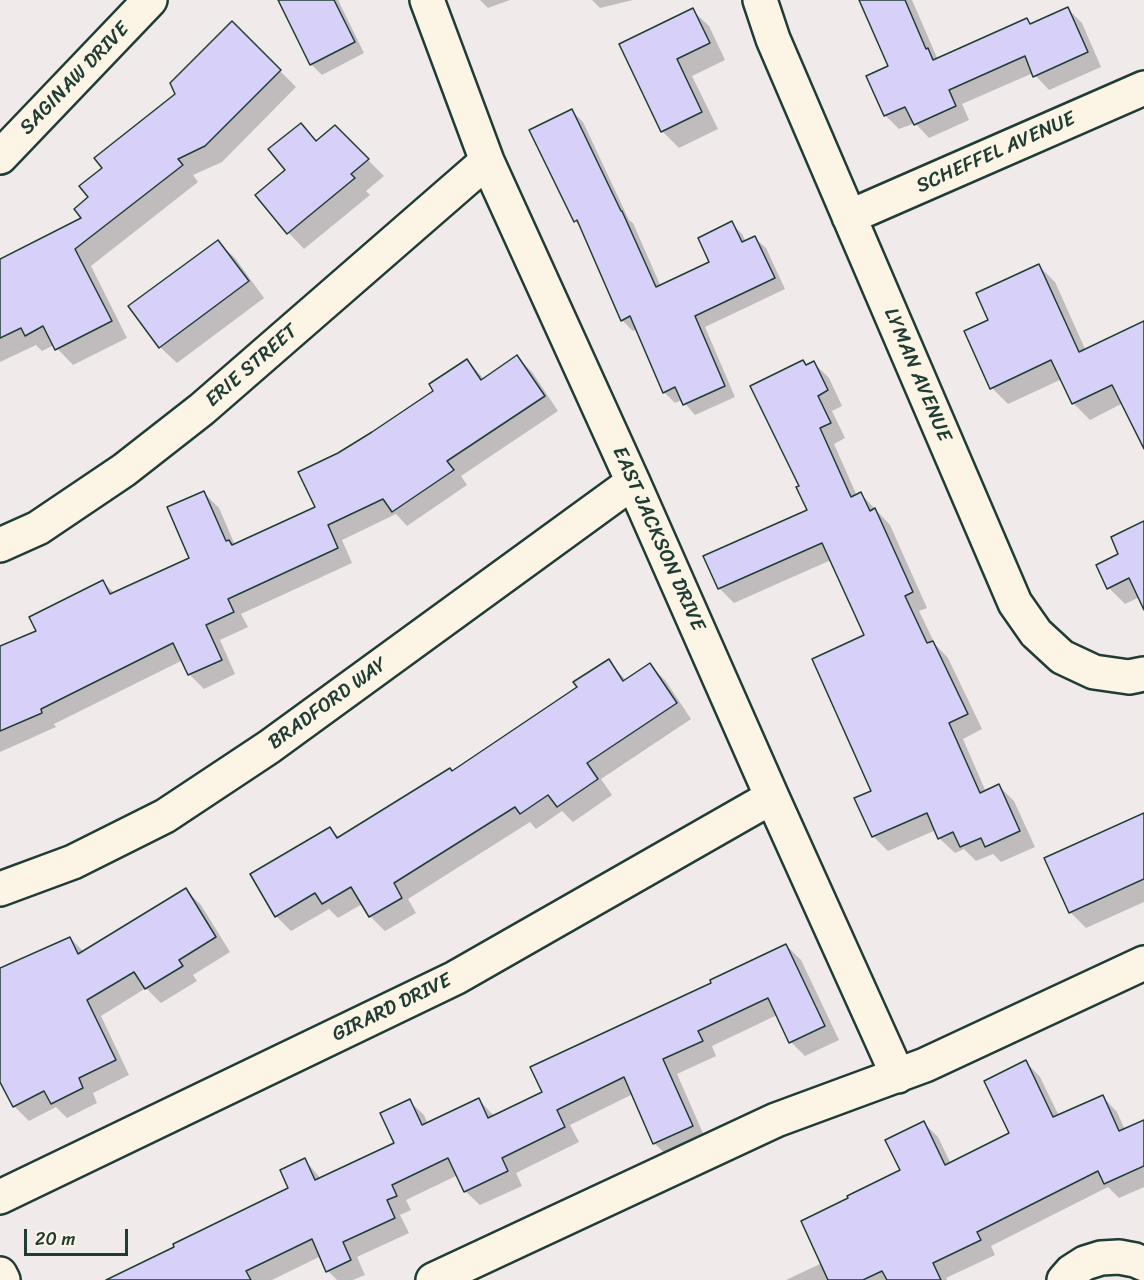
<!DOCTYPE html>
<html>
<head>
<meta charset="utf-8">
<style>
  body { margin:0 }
  #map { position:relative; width:1144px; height:1280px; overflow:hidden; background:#f1eaeb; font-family:Sriracha,sans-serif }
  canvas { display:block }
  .scale { position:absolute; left:24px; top:1229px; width:104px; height:27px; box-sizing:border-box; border:3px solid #1f3d34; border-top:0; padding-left:8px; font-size:18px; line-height:21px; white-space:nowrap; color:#1f3d34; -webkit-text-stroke:4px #fcf5e5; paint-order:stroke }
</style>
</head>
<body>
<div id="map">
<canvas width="1144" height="1280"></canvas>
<div class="scale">20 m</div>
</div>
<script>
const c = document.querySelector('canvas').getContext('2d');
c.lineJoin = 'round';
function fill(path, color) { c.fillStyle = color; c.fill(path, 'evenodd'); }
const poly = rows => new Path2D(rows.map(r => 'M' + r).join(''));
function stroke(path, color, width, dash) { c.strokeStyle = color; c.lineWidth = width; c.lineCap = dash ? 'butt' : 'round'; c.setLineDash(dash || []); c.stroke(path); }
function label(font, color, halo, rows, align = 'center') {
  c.font = font + ' Sriracha,sans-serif'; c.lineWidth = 5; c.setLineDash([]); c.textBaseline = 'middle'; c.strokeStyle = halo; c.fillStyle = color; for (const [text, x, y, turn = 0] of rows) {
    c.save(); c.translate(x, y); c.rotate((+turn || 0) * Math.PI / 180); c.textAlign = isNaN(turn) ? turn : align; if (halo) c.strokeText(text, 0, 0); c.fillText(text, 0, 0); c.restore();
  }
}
fill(poly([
  [280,0,338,0,364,53,322,75,311,64],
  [480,0,510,0,488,8],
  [592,0,633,0,600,8],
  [860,0,912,0,938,60,1027,20,1031,24,1068,9,1082,23,1101,67,1049,90,1033,73,962,104,969,120,929,138,915,123,899,129,885,115,890,67],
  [692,10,709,26,725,60,692,76,718,129,679,148,662,131,621,44],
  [232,23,296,87,222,162,193,175,198,182,91,266,127,338,73,365,54,345,42,351,36,345,0,362,0,261,84,219,104,168,177,95],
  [572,111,583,122,629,220,633,223,661,287,711,263,731,223,742,234,746,242,755,238,766,248,785,289,705,327,735,397,695,415,682,400,675,403,664,392,637,329,633,331,622,320,581,227,575,221],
  [301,125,317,141,335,127,384,176,366,191,370,195,304,249,288,232,287,170],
  [218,242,235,258,264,298,177,363,160,347],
  [1039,266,1055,282,1086,351,1144,323,1144,437,1123,403,1090,420,1073,403,1062,379,1008,404,992,388,990,321],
  [517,357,532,372,558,411,461,476,467,485,407,526,396,514,342,540,352,563,241,614,248,627,220,640,235,674,204,689,189,674,183,660,54,724,56,727,0,752,0,648,38,631,103,582,115,594,191,559,204,493,219,508,235,545,317,508,338,455,435,391,467,360,484,379],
  [803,362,807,366,814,363,829,378,842,406,832,411,845,438,834,444,857,496,861,494,890,525,927,608,919,611,935,644,948,658,982,729,963,739,986,792,999,786,1014,801,1035,847,1001,862,993,854,976,861,964,849,955,853,939,838,936,830,888,851,873,836,873,792,866,636,831,560,734,603,719,588,809,511,801,487],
  [1144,523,1144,595,1125,604,1109,588,1120,555],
  [608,661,626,680,650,665,665,680,691,719,601,779,612,795,573,822,562,811,536,829,530,822,408,899,416,913,385,931,370,916,362,904,338,918,329,909,291,931,276,916,330,829,340,838,452,773,579,688],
  [1144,818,1144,902,1086,928,1070,912],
  [186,890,201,905,230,952,193,975,197,981,161,1003,146,988,101,1016,129,1075,93,1093,97,1103,67,1118,56,1107,29,1121,14,1106,0,1079,0,970,70,938,84,952],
  [786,945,801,960,839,1040,805,1056,791,1042,777,1015,712,1046,716,1056,677,1074,706,1140,669,1157,654,1143,633,1094,570,1125,579,1142,516,1173,522,1186,480,1205,465,1191,458,1175,406,1200,411,1210,400,1215,409,1233,357,1257,365,1275,353,1280,337,1280,328,1271,321,1256,272,1280,109,1280,290,1189,305,1160,321,1179,396,1144,409,1101,424,1115,428,1124,479,1100,494,1116,544,1092,713,983],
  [1026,1062,1040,1077,1059,1116,1103,1097,1117,1112,1125,1130,1144,1122,1144,1187,1119,1198,1108,1187,991,1246,995,1255,946,1278,947,1280,786,1280,822,1263,902,1171,924,1123,938,1137,951,1164,1011,1134]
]), '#0003');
const building = poly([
  [278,0,334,0,355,42,310,65,278,0],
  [859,0,905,0,926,49,928,48,933,60,1027,18,1030,24,1068,7,1088,52,1033,77,1025,56,949,90,956,106,914,125,905,107,884,116,866,76,888,66,859,0],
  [693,8,710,43,677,59,702,112,661,132,619,44,693,8],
  [232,21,281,70,205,146,178,159,183,165,75,249,112,321,55,350,43,326,25,336,21,328,0,338,0,259,81,218,74,209,88,197,79,186,102,168,94,158,175,94,170,83,232,21],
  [572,109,621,211,622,211,656,287,709,262,698,238,732,221,742,242,755,236,775,278,695,316,725,386,683,405,675,387,663,393,630,316,621,321,577,220,574,222,529,130,572,109],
  [301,123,316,141,335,125,369,159,351,174,355,178,287,234,255,195,285,170,268,149,301,123],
  [218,240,249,281,159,348,128,306,218,240],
  [1039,264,1079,352,1144,321,1144,449,1112,385,1072,404,1051,360,990,389,964,331,988,320,976,293,1039,264],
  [517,355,545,396,447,461,454,470,392,512,383,499,328,525,338,548,228,599,234,612,206,625,222,660,188,675,173,643,41,709,42,713,0,731,0,646,36,631,29,617,103,580,110,594,189,558,167,507,204,491,226,541,229,540,232,545,315,507,298,472,338,453,372,432,433,391,429,384,467,359,481,380,517,355],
  [803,360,806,365,814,361,828,390,818,396,831,423,820,428,851,497,861,492,870,511,875,508,913,592,905,596,927,643,933,641,968,714,949,723,980,793,999,784,1020,831,985,847,981,838,960,847,953,832,938,839,927,813,872,837,854,798,871,791,812,659,864,635,822,543,718,589,703,556,807,510,796,487,799,486,750,386,803,360],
  [1144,521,1144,610,1129,578,1107,589,1096,565,1118,554,1111,537,1144,521],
  [609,659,623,681,650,663,677,703,587,763,598,779,557,807,548,795,520,814,515,807,394,883,402,898,369,917,351,887,322,904,315,893,275,917,250,874,330,827,337,838,450,768,452,771,577,687,573,682,609,659],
  [1144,813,1144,879,1069,913,1044,858,1144,813],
  [186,888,216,937,179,960,183,966,145,989,134,972,87,1000,116,1060,79,1078,83,1088,51,1104,44,1091,13,1107,0,1082,0,968,70,937,78,954,186,888],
  [786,944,825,1026,789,1043,768,998,698,1031,703,1041,663,1059,693,1126,653,1144,624,1077,557,1110,565,1127,502,1158,508,1171,464,1192,448,1158,392,1185,397,1196,387,1200,395,1218,343,1242,351,1260,326,1272,312,1239,246,1271,251,1280,106,1280,174,1247,173,1244,288,1188,280,1170,305,1158,315,1180,394,1143,380,1113,410,1099,422,1125,479,1098,488,1118,542,1092,530,1067,711,983,710,980,786,944],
  [1026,1060,1053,1117,1103,1095,1119,1131,1144,1120,1144,1166,1104,1184,1098,1171,977,1232,981,1240,933,1263,941,1280,887,1280,882,1271,863,1280,828,1280,801,1221,848,1198,847,1196,900,1170,885,1140,924,1121,945,1165,1009,1133,984,1081,1026,1060]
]);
fill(building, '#d7d0f8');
stroke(building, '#1f3d34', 1.5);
const street = poly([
  [427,0,487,161,633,482,772,797,898,1076],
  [760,0,773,39,1015,603,1036,633,1062,657,1094,672,1129,677,1144,674],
  [0,157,150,0],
  [849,217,1144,88],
  [0,545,38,528,124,470,202,409,487,161],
  [0,889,73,862,165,816,269,747,633,482],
  [0,1197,455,978,772,797],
  [0,1274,3,1280],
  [433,1280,776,1120,925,1065,1144,963],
  [1064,1280,1071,1272,1085,1263,1101,1258,1119,1257,1135,1260,1144,1264]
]);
stroke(street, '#1f3d34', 38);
stroke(street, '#fcf5e5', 33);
label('20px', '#1f3d34', '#fcf5e5', [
  ["SAGINAW DRIVE",75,79,-46],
  ["SCHEFFEL AVENUE",996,153,-24],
  ["ERIE STREET",252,366,-41],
  ["LYMAN AVENUE",917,375,67],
  ["EAST JACKSON DRIVE",658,539,66],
  ["BRADFORD WAY",328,704,-36],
  ["GIRARD DRIVE",392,1008,-26]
]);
</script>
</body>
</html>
